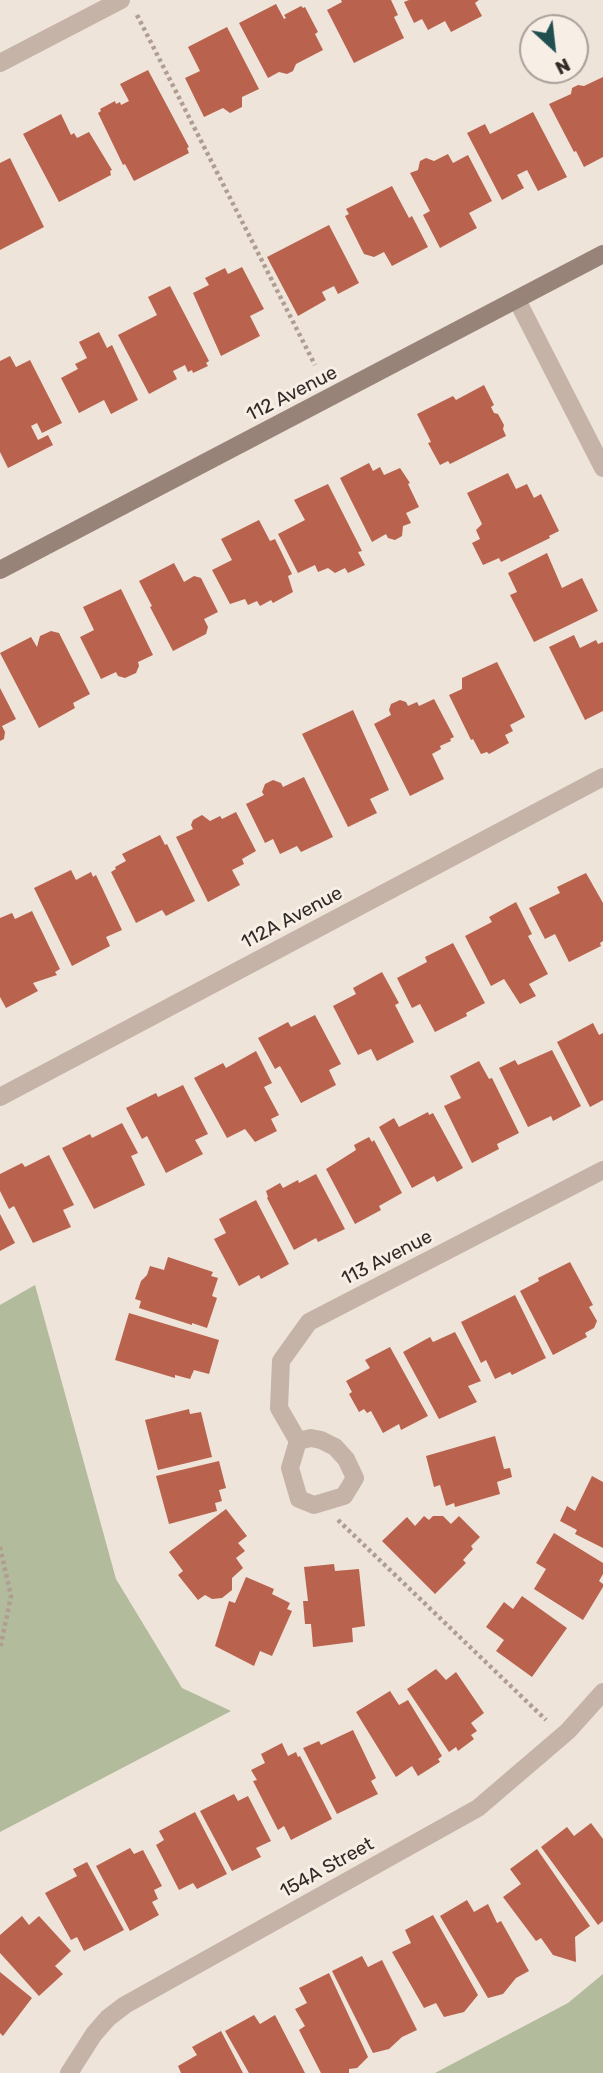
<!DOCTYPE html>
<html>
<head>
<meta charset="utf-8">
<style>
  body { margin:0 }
  #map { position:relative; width:603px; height:2073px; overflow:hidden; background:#eee4da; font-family:Rubik,sans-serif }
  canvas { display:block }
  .north { position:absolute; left:519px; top:14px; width:70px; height:70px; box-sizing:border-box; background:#f7eee5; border:2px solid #a8a099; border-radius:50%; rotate:153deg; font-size:19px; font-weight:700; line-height:28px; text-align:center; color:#322a27 }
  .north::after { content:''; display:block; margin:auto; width:24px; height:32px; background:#214e4f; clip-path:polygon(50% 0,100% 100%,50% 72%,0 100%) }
</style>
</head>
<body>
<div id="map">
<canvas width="603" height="2073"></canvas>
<div class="north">N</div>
</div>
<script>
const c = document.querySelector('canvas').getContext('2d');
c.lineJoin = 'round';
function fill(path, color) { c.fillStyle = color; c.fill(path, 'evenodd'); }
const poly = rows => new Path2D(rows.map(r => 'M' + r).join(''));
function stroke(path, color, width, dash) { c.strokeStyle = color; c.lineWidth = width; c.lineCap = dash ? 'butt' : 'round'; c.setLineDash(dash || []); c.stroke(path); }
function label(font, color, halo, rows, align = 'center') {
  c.font = font + ' Rubik,sans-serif'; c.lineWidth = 6; c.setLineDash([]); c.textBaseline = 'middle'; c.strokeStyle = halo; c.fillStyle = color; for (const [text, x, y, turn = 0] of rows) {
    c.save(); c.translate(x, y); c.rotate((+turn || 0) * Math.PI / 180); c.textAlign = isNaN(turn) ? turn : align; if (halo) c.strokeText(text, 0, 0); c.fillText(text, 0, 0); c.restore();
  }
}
fill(poly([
  [35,1285,116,1579,182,1688,231,1711,0,1832,0,1305],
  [603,1974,603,2073,435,2073,568,2003]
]), '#b2bb9b');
fill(poly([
  [341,0,391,0,398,15,394,17,404,38,354,63,327,10,342,2],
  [409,0,479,0,475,3,482,16,451,32,445,21,428,30,422,19,414,23,404,2],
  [276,4,284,19,286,18,284,15,301,6,303,8,305,7,318,32,315,34,323,50,296,64,293,71,287,74,279,72,268,78,239,23],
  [227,27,259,89,242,97,242,107,230,113,223,108,204,117,185,78,200,71,188,47],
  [148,70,189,147,187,148,189,153,134,181,125,164,123,165,98,113,101,111,100,109,115,101,116,104,120,102,121,105,129,101,120,84],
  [603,77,603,157,584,167,576,151,574,152,549,104,571,94,572,88,578,85,584,86],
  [533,112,567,177,538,191,527,170,517,175,524,188,502,200,467,133,485,124,490,134],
  [61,114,71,135,74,133,77,138,89,132,112,170,110,171,111,175,59,202,23,134],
  [448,154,453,163,468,155,492,201,469,213,477,228,440,248,423,215,430,211,410,173,418,170,420,161,426,158,434,161],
  [10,158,44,227,0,250,0,163],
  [392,186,409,218,412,216,428,247,392,266,384,252,374,257,364,254,345,216,349,214,346,209],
  [329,225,359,283,338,294,334,286,322,292,326,300,298,316,267,257],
  [242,267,264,309,250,316,260,336,221,356,193,293,209,285,205,278,225,268,228,274],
  [170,286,209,361,206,363,208,366,193,373,192,370,188,372,185,365,173,371,177,379,149,394,118,335,157,315,148,297],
  [99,332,107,348,112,345,138,400,111,414,104,400,79,413,61,378,78,369,75,364,87,358,79,342],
  [10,356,16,367,30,360,62,423,42,433,37,423,31,426,38,440,48,435,53,445,8,468,0,452,0,361],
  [484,385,494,405,491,407,494,413,498,414,504,425,503,429,506,436,450,464,448,461,440,465,428,443,431,442,417,414,453,396,456,400],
  [369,463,373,471,380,467,384,475,400,468,410,483,408,484,419,507,406,513,411,523,403,526,402,536,395,540,388,538,386,534,372,542,340,478],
  [508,473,516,489,527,484,534,498,541,494,559,531,549,536,550,538,501,562,499,558,483,565,472,543,480,539,476,530,482,524,467,493],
  [328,484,362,551,358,552,365,565,348,573,345,568,335,573,328,568,318,572,315,565,298,573,278,534,305,520,294,500],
  [259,520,270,541,275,539,292,574,288,576,293,592,273,603,271,600,260,606,257,601,248,605,245,599,230,604,212,570,232,560,221,539],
  [547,553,562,588,582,578,598,611,534,642,510,595,517,592,508,573],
  [174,563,184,582,194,576,201,578,218,612,204,619,208,627,206,634,173,651,150,607,152,606,139,581],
  [121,589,153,655,138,662,139,666,136,673,125,678,118,676,116,672,101,679,80,637,94,630,83,607],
  [51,631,59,633,90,694,73,703,75,708,39,728,0,653,31,637,37,647,40,636],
  [574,635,580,648,596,640,598,644,603,642,603,711,585,720,549,647],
  [497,662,525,717,510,725,513,731,505,735,509,743,489,754,487,752,481,754,473,739,471,740,449,695,462,689,462,678],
  [0,688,16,719,2,726,5,732,4,739,0,741],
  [434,699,454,737,450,739,451,741,440,746,441,749,432,754,444,779,410,796,374,724,391,715,389,710,391,704,400,700,406,702,408,706,417,702,419,706],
  [353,710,389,790,370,799,377,813,348,827,302,734],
  [304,777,333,837,301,852,297,846,280,854,273,839,265,843,246,804,264,795,262,792,265,784,273,780,281,783,283,787],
  [236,812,256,851,242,859,244,864,232,870,240,885,208,902,176,837,193,829,191,825,193,820,202,815,210,821,220,816,222,819],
  [160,835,165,845,167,844,195,901,166,916,162,910,136,923,111,872,116,869,115,867,126,861,122,854],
  [71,870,76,880,91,872,93,877,96,875,122,930,106,937,110,946,72,966,34,888],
  [586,873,603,903,603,941,600,943,601,946,569,962,555,934,545,939,529,908,560,893,557,887],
  [516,902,532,934,528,936,548,974,529,984,536,996,520,1004,504,979,491,986,465,936,492,922,489,917],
  [32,911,60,969,55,972,57,975,33,983,38,991,6,1008,0,997,0,918,12,913,15,919],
  [453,943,485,1003,466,1013,467,1016,435,1032,420,1004,412,1008,397,978,427,962,425,957],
  [382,972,399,1003,395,1005,414,1042,377,1061,371,1049,358,1055,333,1006,356,994,353,988],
  [315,1015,341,1064,329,1070,336,1085,301,1103,280,1066,275,1069,258,1038,288,1022,291,1027],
  [593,1023,599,1035,603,1033,603,1100,590,1107,557,1042],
  [552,1050,581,1106,553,1121,551,1116,528,1127,499,1068,515,1060,518,1065],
  [256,1051,272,1083,264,1087,279,1115,271,1119,277,1131,255,1142,245,1129,227,1138,194,1078,223,1063,226,1068],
  [479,1061,489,1079,492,1078,519,1133,497,1144,499,1149,472,1163,444,1106,461,1098,450,1076],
  [183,1085,208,1134,195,1140,203,1154,166,1173,147,1136,142,1139,126,1108,156,1093,158,1097],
  [428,1112,429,1115,433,1113,463,1168,437,1182,434,1176,412,1188,379,1127,394,1118,399,1127],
  [122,1123,138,1153,131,1156,145,1185,94,1209,62,1148,90,1134,92,1138],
  [369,1137,372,1142,374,1140,402,1193,379,1206,381,1210,355,1224,326,1169,356,1150,354,1145],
  [49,1155,74,1205,63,1210,71,1227,33,1243,14,1206,9,1209,0,1191,0,1174,22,1163,25,1167],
  [316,1174,345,1229,318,1242,316,1238,294,1250,267,1198,268,1197,266,1191,280,1183,283,1188,298,1180,299,1183],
  [256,1200,289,1264,261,1279,259,1275,239,1286,214,1239,226,1233,219,1219],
  [0,1214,15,1243,0,1251],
  [168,1257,213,1272,211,1276,218,1278,212,1296,217,1298,207,1328,192,1323,192,1325,139,1308,141,1301,135,1299,141,1281,147,1275,150,1266,164,1270],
  [570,1262,593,1305,589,1307,597,1321,594,1328,585,1333,587,1337,553,1355,520,1291,539,1281,538,1278],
  [515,1295,546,1358,512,1375,510,1372,495,1379,486,1360,481,1363,461,1322],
  [129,1313,219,1340,209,1374,194,1370,190,1379,175,1375,175,1378,115,1360],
  [455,1332,481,1381,468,1386,477,1402,439,1419,403,1352,430,1337,433,1342],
  [390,1347,428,1416,401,1430,399,1424,383,1433,371,1411,367,1413,364,1409,359,1412,349,1394,352,1392,346,1381,370,1368,365,1360],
  [189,1409,190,1414,201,1412,212,1457,158,1470,145,1420],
  [495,1436,504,1469,510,1468,512,1477,497,1482,500,1494,455,1507,454,1503,446,1506,440,1485,434,1487,426,1456],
  [219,1461,226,1488,219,1490,222,1501,215,1503,217,1511,169,1524,156,1476],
  [592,1476,603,1482,603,1548,575,1534,577,1530,560,1521,567,1506,575,1511],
  [226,1509,247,1536,238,1543,245,1551,236,1558,243,1568,232,1578,232,1590,222,1598,212,1599,205,1595,198,1600,178,1575,183,1571,169,1552],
  [424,1516,429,1520,433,1516,443,1516,451,1524,459,1516,480,1537,471,1546,473,1549,463,1560,466,1563,435,1594,382,1541,407,1517,415,1526],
  [554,1533,603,1563,603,1574,599,1581,603,1584,603,1587,583,1620,534,1589,546,1569,536,1563],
  [334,1564,335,1571,359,1569,365,1626,352,1628,353,1642,313,1647,311,1624,305,1624,303,1601,308,1601,304,1567],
  [246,1577,274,1589,272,1594,290,1603,287,1609,292,1611,272,1656,260,1651,254,1666,215,1646,229,1601,235,1603],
  [522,1596,567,1628,532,1677,496,1651,504,1640,486,1627,504,1602,513,1609],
  [436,1669,446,1680,456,1672,484,1713,471,1723,477,1731,471,1735,474,1739,458,1751,456,1747,449,1752,407,1689],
  [390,1691,399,1705,408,1700,442,1756,438,1759,440,1762,418,1776,412,1766,396,1777,356,1712],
  [353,1730,376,1778,371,1781,378,1794,337,1814,303,1748,319,1741,321,1745],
  [282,1743,288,1756,296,1752,298,1757,300,1756,332,1819,291,1840,284,1826,278,1830,253,1781,257,1780,251,1770,265,1763,261,1754],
  [234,1794,238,1801,248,1796,271,1841,256,1848,261,1857,232,1871,200,1811],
  [195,1812,227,1874,197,1889,193,1883,179,1890,156,1845,164,1840,159,1831],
  [591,1823,603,1839,603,1921,598,1925,541,1847,567,1827,574,1836],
  [130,1848,134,1854,143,1850,162,1886,154,1890,158,1899,152,1902,159,1915,130,1931,96,1866],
  [537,1849,590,1926,575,1937,576,1962,553,1955,541,1938,536,1941,503,1897,521,1884,510,1869],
  [87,1862,124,1930,84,1951,77,1937,71,1940,45,1893,77,1876,73,1869],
  [467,1900,474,1912,488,1904,497,1923,501,1921,529,1971,516,1978,503,1994,488,1998,440,1916],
  [433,1915,478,1995,464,2012,444,2017,436,2003,424,2008,392,1952,411,1943,405,1930],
  [22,1916,29,1925,39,1916,71,1951,55,1966,63,1974,39,1996,0,1953,0,1935],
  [362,1956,368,1967,382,1960,417,2030,402,2037,389,2049,373,2053,332,1971],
  [0,1972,32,1998,3,2036,0,2033],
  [329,1973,368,2057,357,2068,349,2069,349,2073,321,2073,299,2030,305,2026,295,2009,307,2003,299,1988],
  [254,2015,260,2024,275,2015,305,2073,249,2073,225,2031],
  [221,2031,243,2073,181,2073,178,2066,197,2055,192,2047]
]), '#b9624d');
stroke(poly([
  [137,15,315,365],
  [338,1520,546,1720],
  [0,1547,11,1596,0,1649]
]), '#b09d92', 4.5, [3.5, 3.5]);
stroke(poly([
  [0,63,121,0],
  [517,300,603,468],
  [0,1097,603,777],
  [298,1441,311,1438,321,1440,335,1447,346,1459,355,1478,344,1496,314,1505,299,1499,290,1468,298,1441,279,1408,281,1361,309,1322,603,1170],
  [69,2073,94,2034,108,2018,125,2005,478,1808,568,1731,603,1692]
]), '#c5b3a7', 18);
stroke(poly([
  [0,570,603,254]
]), '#988379', 18);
label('19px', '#322a27', '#f7eee5', [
  ["112 Avenue",292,394,-27],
  ["112A Avenue",292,918,-28],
  ["113 Avenue",387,1258,-27],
  ["154A Street",327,1868,-29]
]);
</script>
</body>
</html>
